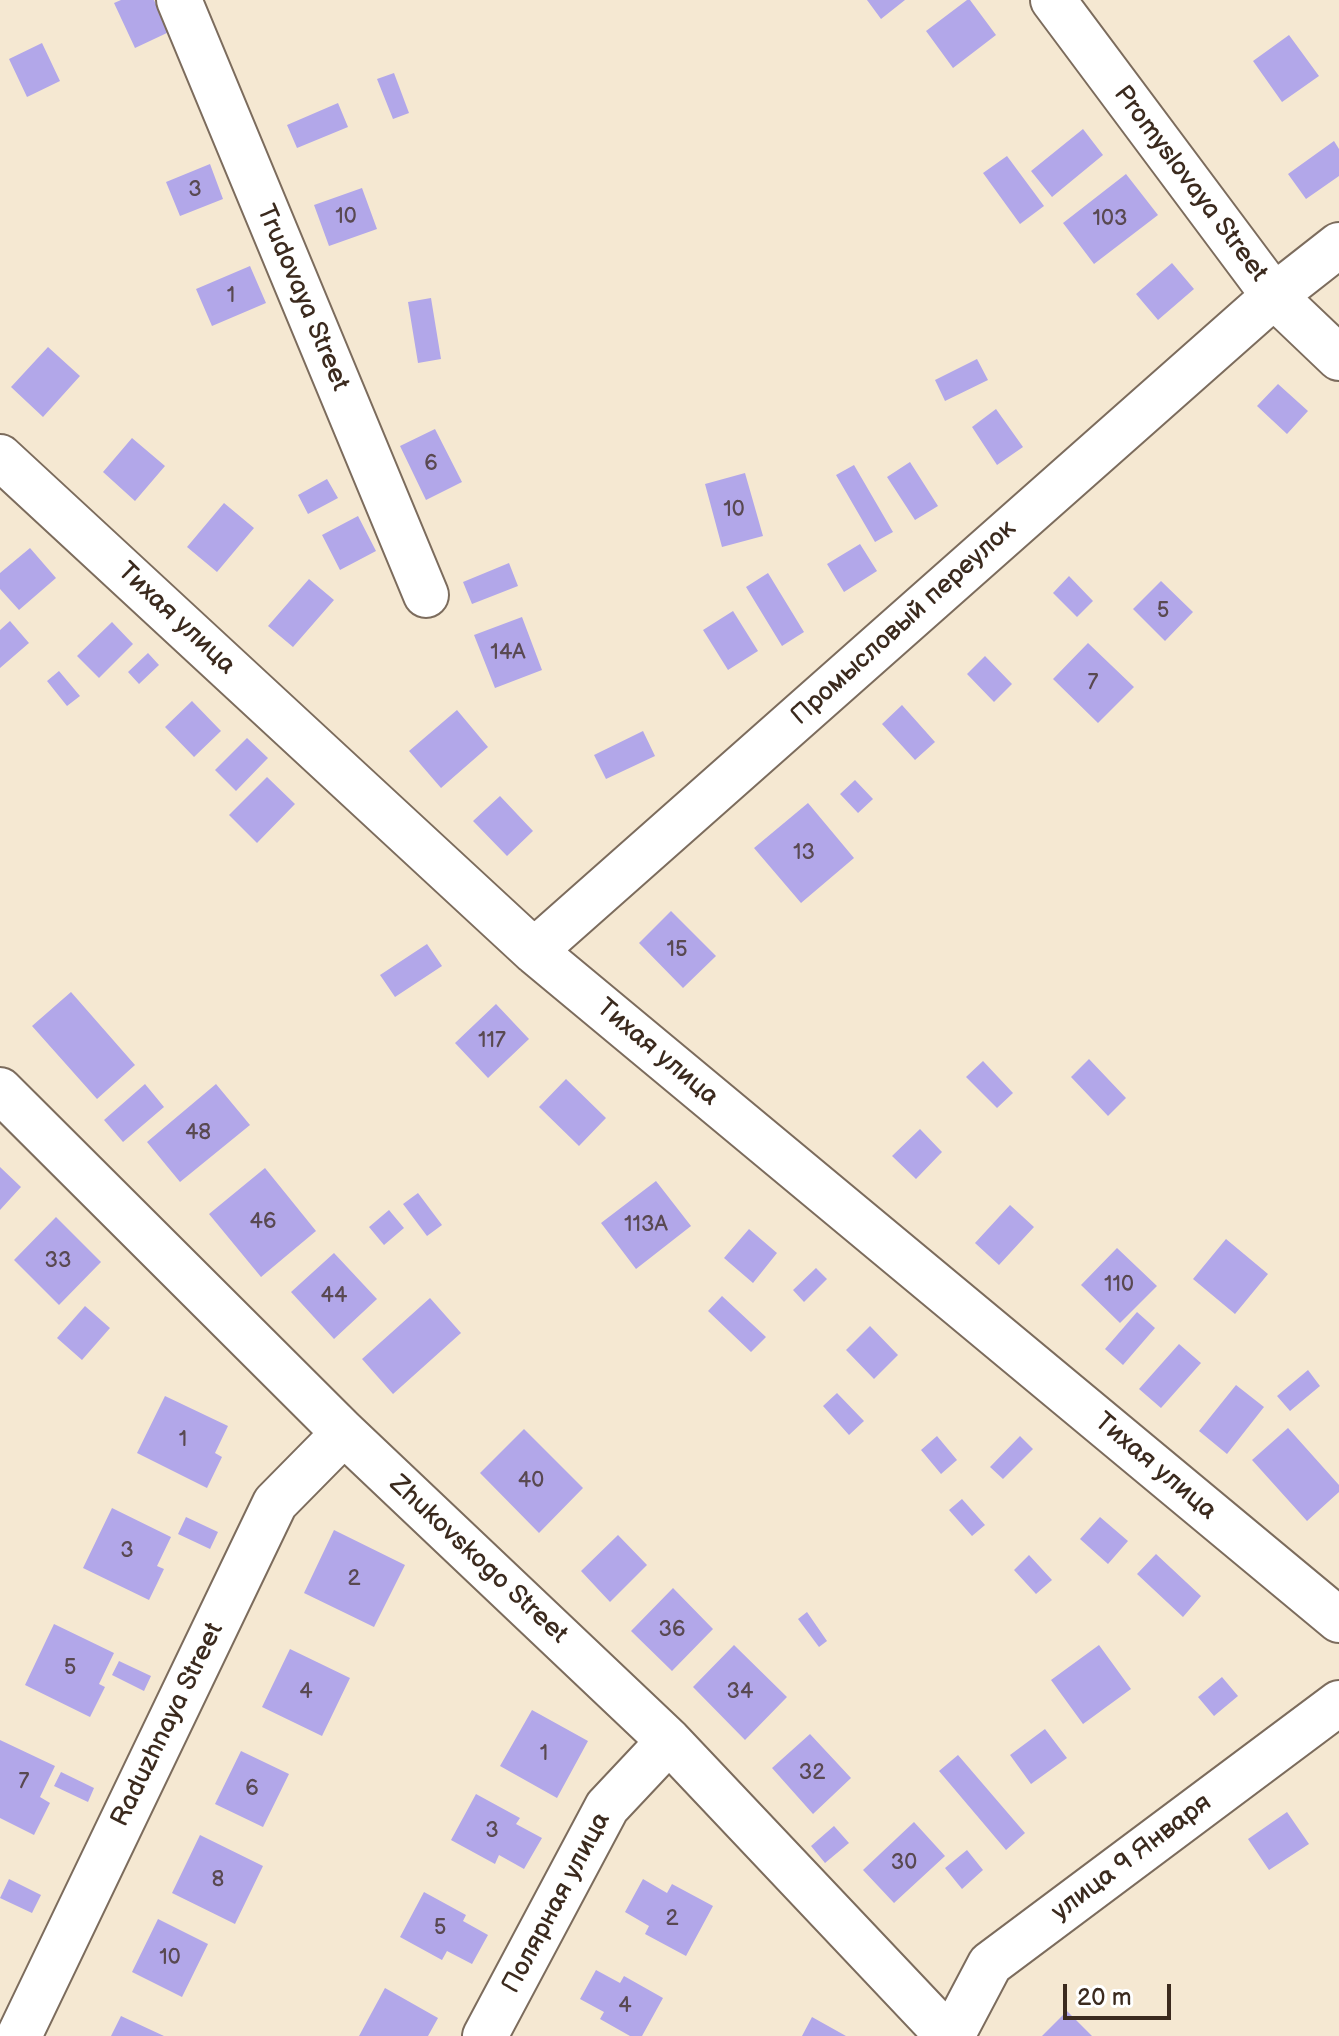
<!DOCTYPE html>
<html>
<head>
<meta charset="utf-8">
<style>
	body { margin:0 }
	#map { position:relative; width:1339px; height:2036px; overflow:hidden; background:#f5e8d2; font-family:"Balsamiq Sans",sans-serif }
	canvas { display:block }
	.scale { position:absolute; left:1063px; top:1984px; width:108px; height:36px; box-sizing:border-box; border:4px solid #3b2a1e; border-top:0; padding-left:10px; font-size:24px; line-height:28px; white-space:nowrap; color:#3b2a1e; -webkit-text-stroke:6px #fff; paint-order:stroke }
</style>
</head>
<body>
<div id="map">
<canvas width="1339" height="2036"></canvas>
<div class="scale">20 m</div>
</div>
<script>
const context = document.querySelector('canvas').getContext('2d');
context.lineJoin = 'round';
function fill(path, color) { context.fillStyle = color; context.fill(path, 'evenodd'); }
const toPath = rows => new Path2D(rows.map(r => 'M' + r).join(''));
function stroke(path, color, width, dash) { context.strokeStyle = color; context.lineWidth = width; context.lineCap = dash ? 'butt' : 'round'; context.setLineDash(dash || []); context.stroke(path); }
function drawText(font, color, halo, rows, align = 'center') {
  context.font = font + ' "Balsamiq Sans",sans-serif'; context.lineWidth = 6; context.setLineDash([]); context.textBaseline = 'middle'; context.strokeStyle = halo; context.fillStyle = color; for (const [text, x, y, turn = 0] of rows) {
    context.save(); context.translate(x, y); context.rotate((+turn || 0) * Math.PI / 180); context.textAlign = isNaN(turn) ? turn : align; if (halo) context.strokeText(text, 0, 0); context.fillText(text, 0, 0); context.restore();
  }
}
fill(toPath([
	[121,0,154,0,169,32,135,48,114,3],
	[867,0,905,0,881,19],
	[967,0,970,0,996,35,953,68,926,31],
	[1289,35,1319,76,1282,102,1253,61],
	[42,43,60,81,27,97,9,59],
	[394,73,409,113,393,119,377,79],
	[338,103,348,127,297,148,287,125],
	[1083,129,1103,155,1052,197,1031,171],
	[1334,141,1339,149,1339,176,1306,199,1288,174],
	[1007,156,1044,206,1020,224,983,173],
	[210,164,223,199,180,216,166,182],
	[1126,174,1158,215,1094,264,1063,223],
	[362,188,377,229,329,246,314,205],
	[1172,263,1194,289,1158,320,1136,294],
	[250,266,266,303,212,326,196,289],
	[431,298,441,359,418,363,408,302],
	[48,347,80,376,43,417,11,387],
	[977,359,988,380,945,401,935,380],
	[1278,384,1308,411,1287,434,1257,406],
	[996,409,1023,447,997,465,972,427],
	[435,429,462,482,426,500,400,446],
	[132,438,165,466,135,501,103,472],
	[910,462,938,506,915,520,887,477],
	[854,465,893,532,875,542,836,475],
	[745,473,763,536,722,547,705,484],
	[327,479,338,498,308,514,298,495],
	[224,503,254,528,217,572,187,547],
	[358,516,376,551,340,570,322,535],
	[860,544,877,571,844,592,827,564],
	[30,548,56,578,19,610,0,589,0,573],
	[509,563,518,586,472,604,463,582],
	[768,573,804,632,782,646,746,587],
	[1069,576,1093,601,1077,617,1053,593],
	[309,579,334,600,293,647,268,626],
	[1161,581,1193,612,1165,641,1133,609],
	[733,611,758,651,728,670,703,630],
	[522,617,542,670,495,688,474,635],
	[10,621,29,643,0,668,0,630],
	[112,622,133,644,99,678,77,656],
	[1088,643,1134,687,1098,723,1053,679],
	[148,653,159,665,139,684,128,672],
	[985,656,1012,684,994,702,967,674],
	[59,671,80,696,67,706,47,681],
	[192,701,221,731,194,757,165,727],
	[902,705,935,742,915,760,882,724],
	[457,710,488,747,441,788,409,751],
	[643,731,655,756,606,779,594,755],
	[247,738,268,758,236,791,215,770],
	[267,777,295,804,257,843,229,815],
	[855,780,873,799,858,813,840,794],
	[500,796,533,831,507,856,473,821],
	[808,803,854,858,801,903,754,848],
	[671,911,716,956,683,988,639,943],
	[427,944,442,966,395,997,380,975],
	[71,992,135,1065,97,1099,32,1026],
	[496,1004,529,1039,488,1078,455,1043],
	[1089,1059,1126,1098,1108,1116,1071,1077],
	[983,1061,1013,1093,997,1108,966,1077],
	[566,1079,606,1118,579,1146,539,1107],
	[145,1084,164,1107,123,1142,104,1120],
	[216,1084,250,1125,180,1182,147,1142],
	[920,1129,942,1152,916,1179,892,1156],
	[0,1167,21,1187,0,1210],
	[265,1168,316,1231,261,1277,209,1214],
	[656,1181,691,1226,636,1269,601,1223],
	[418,1193,442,1225,427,1236,403,1204],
	[1010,1205,1034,1227,999,1265,975,1243],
	[389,1210,404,1228,384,1245,369,1227],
	[56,1217,101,1262,59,1305,14,1260],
	[749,1229,777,1253,753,1283,724,1258],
	[1226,1239,1268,1274,1235,1314,1193,1279],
	[1117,1248,1157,1286,1120,1323,1081,1285],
	[334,1253,377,1299,334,1339,291,1292],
	[816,1268,827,1279,804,1302,793,1290],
	[722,1296,766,1337,751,1352,708,1311],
	[430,1298,461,1333,393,1394,362,1359],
	[85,1306,110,1328,82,1360,57,1338],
	[1137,1312,1155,1328,1123,1365,1105,1349],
	[870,1326,898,1355,874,1379,846,1350],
	[1179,1344,1201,1363,1161,1408,1139,1389],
	[1308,1370,1320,1386,1290,1411,1277,1396],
	[1236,1385,1264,1407,1227,1454,1199,1431],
	[837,1393,864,1421,849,1435,823,1406],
	[165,1396,228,1426,215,1453,222,1457,207,1488,137,1453],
	[1288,1428,1339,1485,1339,1492,1307,1521,1252,1460],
	[524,1429,583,1488,539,1533,480,1473],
	[937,1436,957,1460,941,1474,921,1450],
	[1020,1436,1033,1449,1003,1479,990,1467],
	[962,1499,985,1525,972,1536,949,1510],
	[112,1508,171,1537,157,1566,164,1569,149,1600,83,1568],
	[186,1517,218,1532,210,1549,178,1534],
	[1100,1517,1128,1541,1108,1564,1080,1539],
	[334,1530,405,1565,374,1627,304,1593],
	[618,1535,647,1565,610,1602,581,1571],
	[1156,1554,1201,1596,1183,1617,1137,1574],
	[1029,1555,1052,1580,1036,1594,1014,1570],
	[673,1588,713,1629,672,1671,631,1631],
	[807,1612,827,1641,819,1647,798,1619],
	[54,1624,114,1653,99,1684,105,1687,90,1717,25,1685],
	[734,1645,787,1697,745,1740,693,1687],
	[1099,1645,1131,1689,1083,1724,1051,1680],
	[290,1649,350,1678,322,1736,262,1707],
	[119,1661,151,1676,144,1691,112,1675],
	[1222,1677,1238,1696,1214,1716,1198,1697],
	[532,1710,588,1741,557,1798,500,1766],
	[1045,1729,1067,1758,1031,1784,1010,1755],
	[810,1734,851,1778,813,1814,772,1768],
	[0,1740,55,1766,40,1797,50,1803,34,1835,0,1818],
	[241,1751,289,1774,263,1827,215,1804],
	[958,1755,1025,1833,1006,1850,939,1771],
	[61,1772,94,1788,88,1802,54,1786],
	[476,1794,520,1818,516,1824,542,1838,524,1869,499,1855,495,1864,451,1840],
	[1287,1812,1309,1844,1269,1870,1248,1839],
	[914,1822,945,1856,894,1903,863,1870],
	[834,1826,849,1843,825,1863,811,1846],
	[200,1835,263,1866,235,1924,172,1893],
	[967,1850,983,1870,962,1889,945,1868],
	[9,1879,41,1895,32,1913,0,1898],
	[643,1879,667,1893,672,1884,713,1906,686,1956,645,1934,649,1926,625,1912],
	[424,1892,466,1915,463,1921,488,1935,472,1964,447,1951,442,1960,400,1937],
	[158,1919,208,1944,182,1997,132,1972],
	[596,1970,620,1983,624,1976,663,1998,642,2036,630,2036,600,2019,604,2012,580,1999],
	[385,1988,438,2018,428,2036,359,2036],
	[1067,2011,1092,2036,1042,2036],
	[121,2016,164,2036,111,2036],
	[812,2017,846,2036,802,2036]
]), '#b2a7e9');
const minor = toPath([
	[179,0,426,595],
	[1053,0,1274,296,1339,358],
	[0,457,534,951,1339,1620],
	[534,951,1274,296,1339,245],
	[0,1090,344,1433,669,1741,948,2036],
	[19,2036,275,1503,344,1433],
	[485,2036,607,1807,669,1741],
	[952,2036,990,1964,1339,1703]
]);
stroke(minor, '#7c6c5d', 48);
stroke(minor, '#fff', 44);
drawText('22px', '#594951', null, [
	["3",195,190],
	["10",346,217],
	["103",1110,219],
	["1",231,296],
	["6",431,464],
	["10",734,510],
	["5",1163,611],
	["14А",508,653],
	["7",1093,683],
	["13",804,853],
	["15",677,950],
	["117",492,1041],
	["48",198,1133],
	["46",263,1222],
	["113А",646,1225],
	["33",58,1261],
	["110",1119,1285],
	["44",334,1296],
	["1",183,1440],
	["40",531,1481],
	["3",127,1551],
	["2",354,1579],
	["36",672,1630],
	["5",70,1668],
	["4",306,1692],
	["34",740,1692],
	["1",544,1754],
	["32",812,1773],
	["7",24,1782],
	["6",252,1789],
	["3",492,1831],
	["30",904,1863],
	["8",218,1880],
	["2",672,1919],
	["5",440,1928],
	["10",170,1958],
	["4",625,2006]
]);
drawText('26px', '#3b2a1e', '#fff', [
	["Promyslovaya Street",1190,184,53],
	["Trudovaya Street",302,298,67],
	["Тихая улица",176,619,43],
	["Промысловый переулок",904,623,-42],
	["Тихая улица",657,1053,40],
	["Тихая улица",1155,1467,40],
	["Zhukovskogo Street",478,1560,43],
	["Raduzhnaya Street",168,1725,-64],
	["улица 9 Января",1132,1858,-37],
	["Полярная улица",557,1903,-62]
]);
</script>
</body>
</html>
